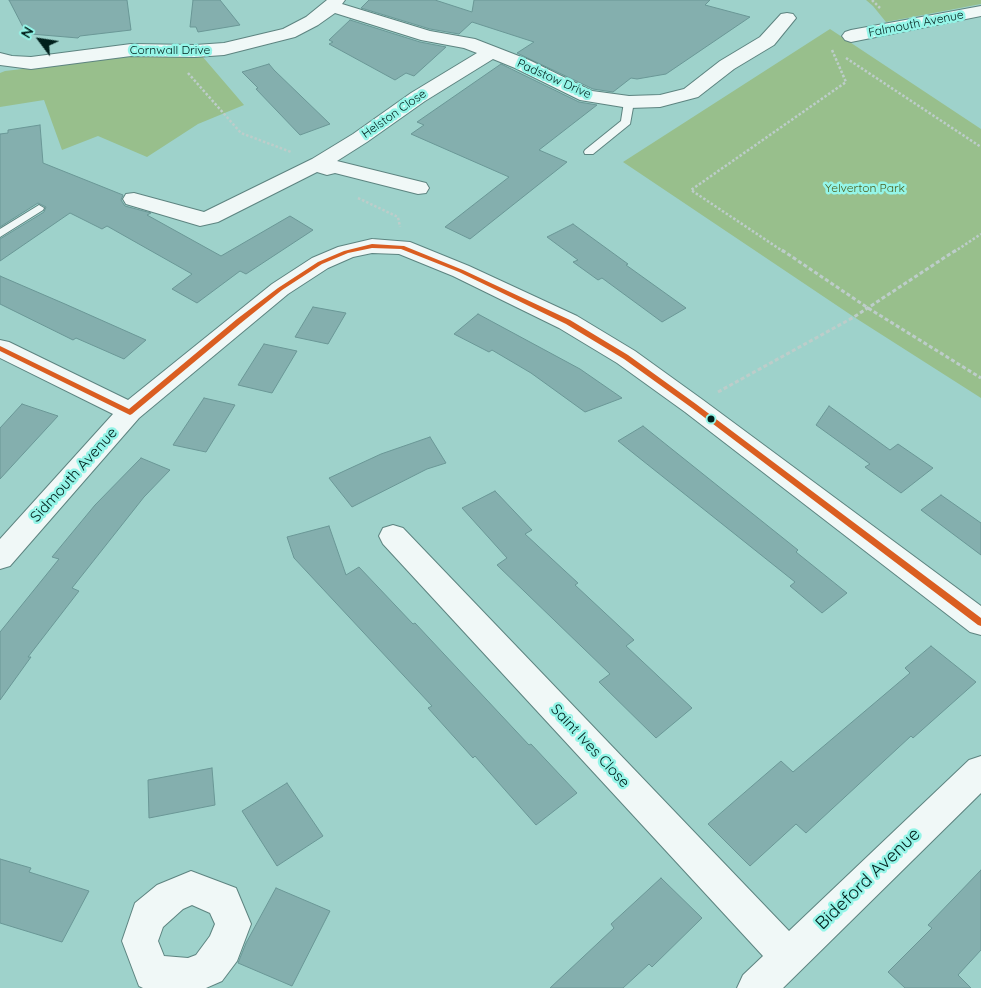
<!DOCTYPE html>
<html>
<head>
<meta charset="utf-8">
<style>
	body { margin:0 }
	#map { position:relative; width:981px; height:988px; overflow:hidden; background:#9ed2cb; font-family:Quicksand,sans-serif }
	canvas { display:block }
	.north { position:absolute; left:15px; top:15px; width:50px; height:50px; -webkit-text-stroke:4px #95f5e8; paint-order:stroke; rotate:301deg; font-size:14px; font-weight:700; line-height:20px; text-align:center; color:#01201c }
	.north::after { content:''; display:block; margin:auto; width:18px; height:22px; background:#01201c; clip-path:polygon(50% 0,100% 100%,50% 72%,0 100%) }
</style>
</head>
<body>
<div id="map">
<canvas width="981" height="988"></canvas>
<div class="north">N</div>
</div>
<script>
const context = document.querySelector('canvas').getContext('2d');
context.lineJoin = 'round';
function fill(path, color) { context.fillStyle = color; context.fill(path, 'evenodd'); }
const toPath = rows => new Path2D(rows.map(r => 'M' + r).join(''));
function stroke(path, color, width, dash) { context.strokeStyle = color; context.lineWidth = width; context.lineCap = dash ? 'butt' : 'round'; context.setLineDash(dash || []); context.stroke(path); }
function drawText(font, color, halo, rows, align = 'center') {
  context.font = font + ' Quicksand,sans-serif'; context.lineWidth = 5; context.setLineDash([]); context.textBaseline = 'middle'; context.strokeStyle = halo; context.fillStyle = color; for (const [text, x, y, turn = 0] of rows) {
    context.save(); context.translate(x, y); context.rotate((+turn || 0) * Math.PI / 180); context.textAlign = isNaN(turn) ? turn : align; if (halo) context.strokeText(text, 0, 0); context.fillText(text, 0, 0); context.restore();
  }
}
fill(toPath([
	[866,0,981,0,981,4,886,22,873,6],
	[830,29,981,129,981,398,854,317,623,162],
	[202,56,244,105,198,124,147,157,98,136,62,150,44,100,0,107,0,73,5,71,125,57]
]), '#98bf8c');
const building = toPath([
	[9,0,127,0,131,30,80,36,78,38,31,34,24,29,9,0],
	[193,0,220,0,240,25,198,32,196,27,190,27,193,0],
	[369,0,435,0,472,12,474,0,710,0,705,5,750,17,666,74,637,79,631,78,613,92,593,89,517,53,534,42,472,22,459,34,430,29,361,8,369,0],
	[350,20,420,42,446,47,414,76,406,73,395,80,329,44,333,42,329,40,350,20],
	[269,64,274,70,330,124,300,135,256,89,258,88,242,72,269,64],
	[501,64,579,102,597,105,539,150,567,162,470,239,445,227,509,177,411,134,424,125,417,122,501,64],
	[40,125,43,163,123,195,121,200,125,206,151,213,147,215,221,256,290,216,313,230,246,274,240,271,197,303,172,289,192,274,107,226,102,229,70,213,0,261,0,239,44,212,46,207,38,203,0,227,0,134,8,133,8,130,40,125],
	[573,224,628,264,626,265,686,308,662,322,602,278,598,280,573,262,578,260,547,237,573,224],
	[0,276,65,304,146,340,124,359,76,338,73,340,0,304,0,276],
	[313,307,346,313,328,344,295,337,313,307],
	[478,314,580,369,622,398,585,412,531,373,492,350,489,352,454,334,478,314],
	[264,344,297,351,272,393,238,385,264,344],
	[204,398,235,405,206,452,173,445,204,398],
	[22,404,58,416,0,479,0,428,22,404],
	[829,406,890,450,898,444,933,468,901,493,865,467,870,464,816,425,829,406],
	[643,426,798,550,796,552,847,593,822,613,790,586,795,582,618,441,643,426],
	[430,437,446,463,427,469,352,507,329,478,381,454,430,437],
	[141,458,170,470,144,497,72,588,79,591,28,657,31,657,0,700,0,632,59,559,52,557,95,505,141,458],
	[495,491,532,530,525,534,578,583,575,585,634,640,626,646,692,708,656,738,599,682,610,674,497,565,507,558,462,508,495,491],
	[941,495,981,523,981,555,921,510,941,495],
	[329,526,346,575,359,567,413,624,415,623,529,745,531,744,577,793,536,825,475,756,473,758,428,708,432,706,294,558,287,537,329,526],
	[931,646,976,682,913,738,911,736,806,833,796,824,750,866,708,824,781,761,793,772,910,673,905,668,931,646],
	[212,768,215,805,149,818,148,780,212,768],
	[287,783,323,836,277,866,242,811,287,783],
	[0,859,31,868,29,872,89,891,62,942,0,923,0,859],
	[981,870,981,950,958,975,971,988,905,988,888,972,932,928,928,925,981,870],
	[661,878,702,918,652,967,649,964,623,988,550,988,614,928,611,924,661,878],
	[276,888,330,911,292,986,238,963,246,943,276,888]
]);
fill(building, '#84afae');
stroke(building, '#6a9796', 1);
const lane = toPath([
	[629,99,634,102,630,124,593,154,585,154,584,152,585,150,621,121,624,102,629,99],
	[39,205,44,208,43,210,0,237,0,229,39,205]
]);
const street = toPath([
	[327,0,345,0,342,4,430,31,475,39,529,60,592,91,629,96,660,95,684,89,720,61,760,37,781,14,787,13,793,14,796,18,774,45,734,69,698,97,660,107,629,108,580,100,515,68,493,59,425,101,367,142,337,161,426,183,429,188,426,193,418,194,335,173,327,175,317,172,218,222,200,226,126,204,123,199,126,194,134,193,204,212,312,159,353,134,411,93,477,53,464,48,421,40,335,13,318,25,295,37,224,55,195,57,131,56,31,69,0,65,0,53,12,56,31,57,131,44,195,45,224,43,283,29,306,17,327,0],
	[981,6,981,16,851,42,845,40,842,36,845,32,851,30,981,6],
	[372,239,410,242,469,266,577,316,635,351,703,400,981,606,981,635,970,632,685,412,617,363,559,328,453,276,399,254,372,253,353,257,328,268,288,294,139,418,10,566,0,569,0,539,113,414,0,358,0,340,9,342,128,400,272,284,312,258,338,247,372,239],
	[393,525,403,528,789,931,969,760,981,756,981,793,783,988,737,988,743,975,763,956,383,544,379,536,383,528,393,525],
	[191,871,236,888,251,924,237,961,222,981,206,988,143,988,139,986,122,941,135,903,157,885,191,871],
	[192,905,210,913,215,924,210,936,196,955,188,958,164,956,158,941,163,927,183,909,192,905]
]);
stroke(lane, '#5d8480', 2);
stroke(street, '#5d8480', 2);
stroke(toPath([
	[872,0,880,8],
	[846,58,981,147],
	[188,73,241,133,291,152],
	[358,198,398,217,400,227],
	[784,252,691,190,846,82,832,50],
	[954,252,981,234]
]), '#bdcdca', 2.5, [2.5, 2]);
stroke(toPath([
	[782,250,868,308,981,378],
	[718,392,854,317,956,250]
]), '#bdcdca', 3, [4, 2.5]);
fill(lane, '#f0f8f7');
fill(street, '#f0f8f7');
fill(toPath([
	[372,244,404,246,463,270,570,320,628,355,696,404,981,618,981,626,978,625,692,408,624,359,566,324,459,272,401,249,372,248,348,253,322,264,282,290,241,323,132,414,130,415,0,351,0,346,129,409,237,319,278,288,318,262,344,251,372,244]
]), '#da5e21');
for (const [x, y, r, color] of [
	[711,419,4.5,"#01201c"]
]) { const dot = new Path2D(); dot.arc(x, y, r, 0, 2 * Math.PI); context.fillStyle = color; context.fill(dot); stroke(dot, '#95f5e8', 2); }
drawText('12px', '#01201c', '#95f5e8', [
	["Falmouth Avenue",916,24,-11],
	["Cornwall Drive",170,50],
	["Padstow Drive",554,79,24],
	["Helston Close",394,114,-35]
]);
drawText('12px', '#4c601f', '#95f5e8', [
	["Yelverton Park",865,188]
]);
drawText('15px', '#01201c', '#95f5e8', [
	["Sidmouth Avenue",74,475,-48],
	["Saint Ives Close",590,746,47]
]);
drawText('18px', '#01201c', '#95f5e8', [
	["Bideford Avenue",868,879,-44]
]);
</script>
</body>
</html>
